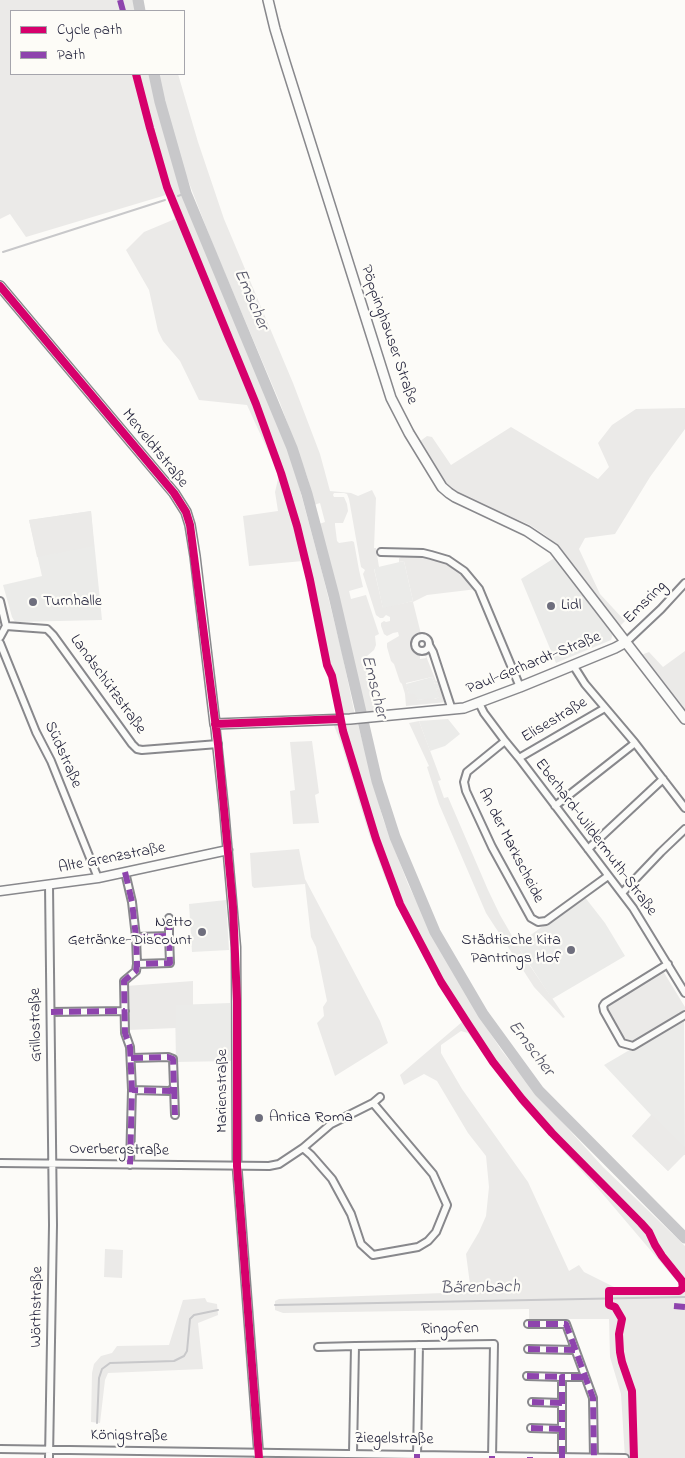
<!DOCTYPE html>
<html>
<head>
<meta charset="utf-8">
<style>
	body { margin:0 }
	#map { position:relative; width:685px; height:1458px; overflow:hidden; background:#fcfbf8; font-family:"Indie Flower",sans-serif }
	canvas { display:block }
	.legend { position:absolute; left:10px; top:10px; width:175px; height:65px; box-sizing:border-box; background:#fdfcf7; border:1px solid #a5a5ac; margin:0; padding:6px 9px; list-style:none; font-size:15px; color:#22223b }
	.legend li { display:flex; align-items:center; gap:10px; height:25px }
	.legend b { width:25px; border:1px solid #a5a5ac }
</style>
</head>
<body>
<div id="map">
<canvas width="685" height="1458"></canvas>
<ul class="legend">
<li><b style="height:6px;background:#d6006c"></b>Cycle path</li>
<li><b style="height:6px;background:#8e44ad"></b>Path</li>
</ul>
</div>
<script>
const context = document.querySelector('canvas').getContext('2d');
context.lineJoin = 'round';
function fill(path, color) { context.fillStyle = color; context.fill(path, 'evenodd'); }
const toPath = rows => new Path2D(rows.map(r => 'M' + r).join(''));
function stroke(path, color, width, dash) { context.strokeStyle = color; context.lineWidth = width; context.lineCap = dash ? 'butt' : 'round'; context.setLineDash(dash || []); context.stroke(path); }
function drawText(font, color, halo, rows, align = 'center') {
  context.font = font + ' "Indie Flower",sans-serif'; context.lineWidth = 4.5; context.setLineDash([]); context.textBaseline = 'middle'; context.strokeStyle = halo; context.fillStyle = color; for (const [text, x, y, turn = 0] of rows) {
    context.save(); context.translate(x, y); context.rotate((+turn || 0) * Math.PI / 180); context.textAlign = isNaN(turn) ? turn : align; if (halo) context.strokeText(text, 0, 0); context.fillText(text, 0, 0); context.restore();
  }
}
fill(toPath([
	[91,511,102,620,15,622,12,617,3,585,42,576,29,520],
	[556,557,614,633,613,633,611,640,556,663,521,579],
	[404,561,413,601,383,609,374,568],
	[432,677,435,684,441,682,442,687,436,689,440,697,434,699,418,700,409,695,406,684],
	[448,719,460,734,445,746,430,751,419,721],
	[584,896,605,923,625,956,552,999,517,945],
	[226,900,229,950,192,952,189,904],
	[230,1003,232,1061,176,1062,175,1005],
	[684,1018,685,1153,668,1171,632,1136,651,1115,604,1065]
]), '#ebebe9');
fill(toPath([
	[0,0,133,0,136,11,11,11,11,74,150,74,169,151,185,197,250,355,292,460,322,572,342,653,355,715,342,715,343,713,327,669,303,561,249,566,243,516,278,511,275,492,279,475,247,405,199,400,180,361,163,341,158,331,149,290,126,250,144,232,175,219,166,195,26,237,10,214,0,219],
	[158,74,178,74,198,142,224,219,293,383,320,454,330,491,351,493,358,496,372,490,376,498,374,548,376,548,379,567,374,569,383,608,413,601,404,561,399,562,399,558,403,556,427,557,447,563,463,573,477,589,427,595,413,602,421,634,413,640,413,648,416,652,420,654,420,659,426,658,425,654,430,654,426,656,436,681,440,680,441,682,435,684,432,677,406,683,409,694,413,693,418,700,431,698,435,699,439,697,436,689,443,687,447,702,406,706,405,694,402,684,400,682,394,664,391,661,387,647,387,643,399,636,398,632,393,633,387,636,384,634,381,626,381,623,384,621,386,622,390,621,390,617,386,615,383,618,380,618,376,615,363,574,365,570,361,567,349,499,347,494,344,493,334,493,333,495,334,497,344,497,347,504,348,511,343,523,335,523,335,525,337,541,339,543,352,541,354,542,359,570,363,587,349,591,351,599,366,595,379,634,375,636,376,645,374,650,367,656,373,688,370,690,376,704,381,707,381,709,380,713,365,714,319,524,325,522,320,503,314,505,308,479,280,403,215,250,184,170,164,100],
	[685,408,685,429,650,477,615,534,585,538,579,549,600,594,625,621,620,626,557,548,558,546,545,535,530,525,451,491,445,486,419,442,427,436,432,437,451,465,511,427,598,479,609,467,598,443,612,425,636,409],
	[91,511,94,546,37,557,29,520],
	[685,651,685,712,641,655,649,652,663,667],
	[357,721,383,819,408,884,437,944,475,1010,502,1051,533,1090,603,1167,685,1246,685,1458,625,1458,621,1394,610,1357,609,1319,529,1319,529,1309,283,1313,275,1310,275,1301,279,1299,471,1292,466,1254,479,1232,486,1216,489,1187,486,1156,468,1133,437,1081,424,1074,404,1085,400,1075,462,1022,425,960,385,878,369,834,341,743,333,723],
	[461,1031,468,1033,522,1106,601,1192,680,1285,680,1287,614,1287,584,1272,579,1265,569,1271,528,1182,462,1089,441,1053,441,1045],
	[419,721,441,780,438,781,444,798,448,797,488,890,500,915,526,960,565,1017,563,1018,534,987,486,913,439,804,427,767,429,766,409,723],
	[312,741,319,793,315,795,319,823,293,824,290,791,295,790,290,742],
	[299,849,305,879,380,1021,388,1043,335,1076,317,1023,324,1016,323,1007,327,1001,316,947,311,937,305,884,254,888,252,886,250,853],
	[663,971,685,1007,685,1012,636,1041,632,1042,627,1041,619,1030,608,1012,608,1006,610,1004,630,991],
	[193,981,193,1005,176,1005,176,1028,128,1030,126,986],
	[652,1115,685,1148,685,1155,684,1155,668,1171,632,1136],
	[105,1249,123,1250,122,1278,104,1277],
	[205,1298,207,1302,217,1304,218,1315,198,1323,203,1369,108,1373,105,1380,100,1423,91,1422,92,1373,94,1364,101,1356,112,1353,117,1346,169,1345,183,1300]
]), '#ebeae8');
stroke(toPath([
	[178,196,186,193],
	[3,252,165,200],
	[275,1305,685,1297],
	[97,1423,99,1378,102,1369,110,1363,174,1361,184,1356,187,1351,190,1319,194,1315,218,1310]
]), '#c8c8ca', 2);
stroke(toPath([
	[138,0,140,11],
	[154,74,160,102,186,193,292,448,307,494,334,596,377,781,395,837,435,932,483,1014,539,1091,685,1238]
]), '#c8c8ca', 11);
const minor = toPath([
	[381,552,423,553,431,555,448,560,464,571,479,589,520,687],
	[0,601,6,626,0,637],
	[6,626,47,629,53,635,132,744,137,749,142,750,218,744],
	'415 644a7 7 0 1 1 14 0a7 7 0 1 1-14 0Z',
	[626,642,661,609,685,583],
	[0,643,36,732,51,761,98,878],
	[429,645,433,652,452,710],
	[573,665,585,684,635,743,685,808],
	[479,703,484,713,505,741,519,758,633,908,685,993],
	[505,741,467,772,464,782,466,791,492,847,531,918,538,922,546,921,608,876],
	[519,758,605,708],
	[555,806,635,743],
	[588,849,663,779],
	[125,872,132,902,136,937,137,964,136,971,124,981,125,1033,130,1047,132,1090,130,1165],
	[49,885,53,1225,49,1458],
	[622,893,661,852,685,829],
	[169,918,169,936],
	[136,937,169,936,170,963,137,964],
	[668,964,605,1003,603,1006,604,1011,622,1043,633,1046,685,1015],
	[51,1012,125,1011],
	[131,1058,168,1057,173,1059,174,1087,170,1091,132,1090],
	[174,1087,175,1115],
	[303,1148,311,1155,332,1179,351,1214,361,1244,373,1255,418,1247,428,1241,436,1232,447,1205,433,1174,373,1103],
	[0,1163,269,1166,279,1164,303,1148,331,1124,373,1103,380,1097],
	[528,1324,566,1324,593,1398,594,1458],
	[318,1347,355,1346],
	[528,1349,575,1350],
	[527,1376,562,1377],
	[532,1402,562,1403],
	[531,1428,562,1429],
	[0,1449,625,1458],
	[353,1453,355,1346,494,1344,492,1458],
	[417,1456,419,1345],
	[562,1458,562,1377,585,1377]
]);
const tertiary = toPath([
	[215,724,224,809,236,947,237,1166,259,1458],
	[0,891,98,878,228,850]
]);
const secondary = toPath([
	[268,0,275,29,285,62,391,398,409,433,442,487,449,493,455,497,527,531,554,549,685,719],
	[0,286,174,493,186,512,190,525,195,556,215,724,350,719,464,708,520,687,615,648,626,642]
]);
stroke(minor, '#88888c', 10);
stroke(tertiary, '#88888c', 11);
stroke(secondary, '#88888c', 12);
stroke(minor, '#fbfbf9', 6);
stroke(tertiary, '#fbfbf9', 8);
stroke(secondary, '#fbfbf9', 9);
stroke(toPath([
	[120,0,123,11],
	[125,872,132,902,136,937,137,964,136,971,124,981,125,1033,130,1047,132,1090,130,1165],
	[169,918,169,936],
	[136,937,169,936,170,963,137,964],
	[51,1012,125,1011],
	[131,1058,168,1057,173,1059,174,1087,170,1091,132,1090],
	[174,1087,175,1115],
	[674,1306,685,1307],
	[528,1324,566,1324,593,1398,594,1458],
	[528,1349,575,1350],
	[527,1376,562,1377],
	[532,1402,562,1403],
	[531,1428,562,1429],
	[417,1458,417,1454],
	[492,1458,492,1456],
	[530,1458,530,1457],
	[562,1458,562,1377,585,1377]
]), '#8e44ad', 6, [12, 6]);
stroke(toPath([
	[136,74,150,128,167,187,256,404,281,473,297,526,310,580,327,665,332,676,339,710,343,731,376,839,400,904,441,982,468,1024,493,1062,522,1099,552,1133,641,1223,649,1232,655,1245,662,1256,682,1281,683,1288,679,1291,609,1291,609,1305,615,1307,622,1319,619,1334,620,1352,622,1362,632,1391,634,1458],
	[0,286,174,493,186,512,190,525,218,744,233,907,237,1001,237,1166,259,1458],
	[215,724,340,719]
]), '#d6006c', 8);
for (const [x, y, r, color] of [
	[33,602,5,"#6e6e7d"],
	[551,606,5,"#6e6e7d"],
	[202,932,5,"#6e6e7d"],
	[571,950,5,"#6e6e7d"],
	[259,1118,5,"#6e6e7d"]
]) { const dot = new Path2D(); dot.arc(x, y, r, 0, 2 * Math.PI); context.fillStyle = color; context.fill(dot); stroke(dot, '#fdfcf7', 2); }
drawText('16px', '#22223b', '#fdfcf7', [
	["Pöppinghauser Straße",388,335,71],
	["Merveldtstraße",154,449,51],
	["Emsring",646,603,-45],
	["Paul-Gerhardt-Straße",534,664,-22],
	["Landschützstraße",107,685,54],
	["Elisestraße",555,721,-31],
	["Südstraße",62,755,66],
	["Eberhard-Wildermuth-Straße",595,838,53],
	["An der Markscheide",510,846,63],
	["Alte Grenzstraße",112,859,-11],
	["Grillostraße",37,1025,-91],
	["Marienstraße",223,1091,-90],
	["Overbergstraße",119,1151,1],
	["Wörthstraße",38,1307,-89],
	["Ringofen",450,1330,-1],
	["Königstraße",129,1437,1],
	["Ziegelstraße",394,1440,1]
]);
drawText('16px', '#22223b', '#fdfcf7', [
	["Turnhalle",43,602],
	["Lidl",561,606],
	["Netto",192,923,"right"],
	["Getränke-Discount",192,941,"right"],
	["Städtische Kita",561,941,"right"],
	["Pantrings Hof",561,959,"right"],
	["Antica Roma",269,1118]
], 'left');
drawText('italic 18px', '#545466', '#fdfcf7', [
	["Emscher",250,300,67],
	["Emscher",373,687,76],
	["Emscher",530,1049,53],
	["Bärenbach",480,1289,-1]
]);
</script>
</body>
</html>
